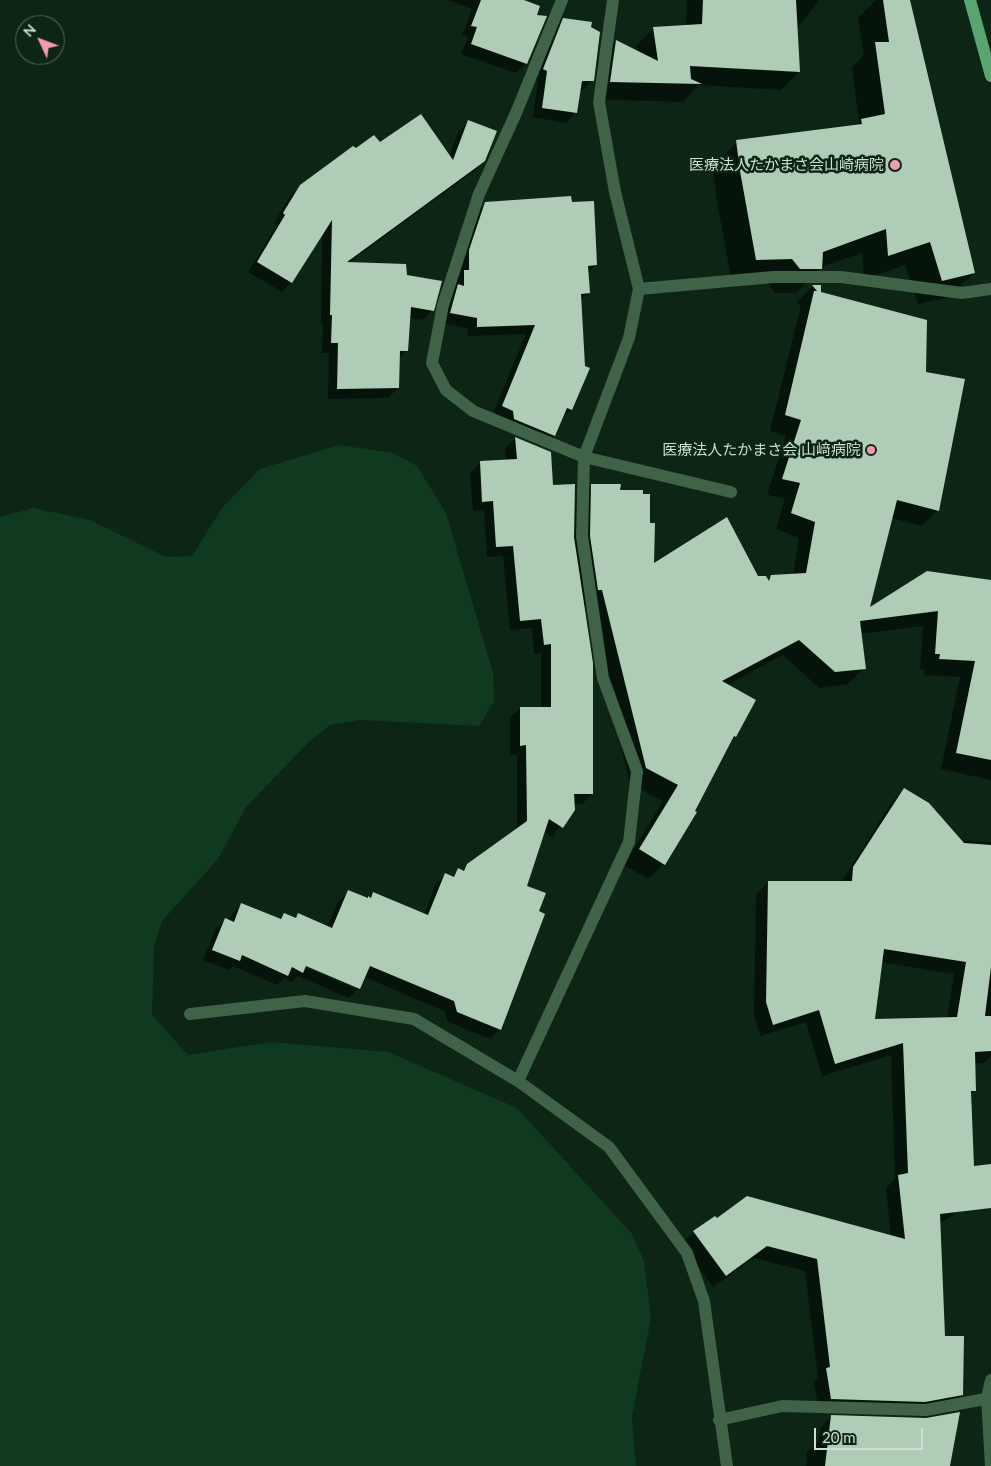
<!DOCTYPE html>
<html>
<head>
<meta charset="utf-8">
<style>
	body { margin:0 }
	#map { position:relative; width:991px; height:1466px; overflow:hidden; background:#0c2515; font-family:Lato,sans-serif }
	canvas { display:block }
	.north { position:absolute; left:15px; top:15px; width:50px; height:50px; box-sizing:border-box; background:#0c2515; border:1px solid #5a6f61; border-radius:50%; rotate:313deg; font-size:14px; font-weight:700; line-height:20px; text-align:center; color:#d0dfd3 }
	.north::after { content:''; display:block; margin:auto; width:18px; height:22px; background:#f19ab1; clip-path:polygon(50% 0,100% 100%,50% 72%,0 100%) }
	.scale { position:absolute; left:814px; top:1428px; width:109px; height:22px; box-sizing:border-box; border:2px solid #d0dfd3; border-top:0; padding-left:6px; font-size:15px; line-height:18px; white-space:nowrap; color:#d0dfd3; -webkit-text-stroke:4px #0c2515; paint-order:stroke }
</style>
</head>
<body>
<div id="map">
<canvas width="991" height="1466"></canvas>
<div class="north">N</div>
<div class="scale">20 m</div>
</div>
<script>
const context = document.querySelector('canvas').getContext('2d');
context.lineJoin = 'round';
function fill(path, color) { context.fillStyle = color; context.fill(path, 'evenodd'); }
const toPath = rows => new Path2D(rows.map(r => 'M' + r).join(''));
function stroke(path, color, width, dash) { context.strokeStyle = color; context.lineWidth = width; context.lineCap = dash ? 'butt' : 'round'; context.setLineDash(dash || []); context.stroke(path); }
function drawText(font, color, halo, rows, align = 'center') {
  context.font = font + ' Lato,"Noto Sans JP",sans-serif'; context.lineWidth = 5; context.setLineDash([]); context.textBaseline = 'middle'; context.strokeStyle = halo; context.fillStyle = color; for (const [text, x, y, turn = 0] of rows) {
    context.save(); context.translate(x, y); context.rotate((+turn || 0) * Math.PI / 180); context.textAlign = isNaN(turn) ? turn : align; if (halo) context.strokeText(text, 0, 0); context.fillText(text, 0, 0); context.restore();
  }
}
fill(toPath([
	[339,445,393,453,417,466,446,513,493,673,494,701,479,726,359,720,330,725,308,743,246,807,218,859,162,921,154,946,152,1015,188,1055,271,1042,388,1052,517,1108,632,1234,644,1261,651,1318,632,1416,636,1466,0,1466,0,517,33,508,90,520,166,557,192,556,222,508,260,469]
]), '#103a20');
fill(toPath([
	[447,0,520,0,526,63,516,73,461,54,468,37,462,36,472,9],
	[687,0,819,0,796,30,799,72,781,90,699,85,683,102,593,99,598,59,616,41,637,52,636,46,654,28,686,26],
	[876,0,909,0,974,273,949,297,918,304,905,265,864,279,862,253,821,267,796,293,775,293,768,283,732,284,716,195,713,166,737,142,855,127,859,122,852,67,864,55,858,18],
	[564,19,592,80,582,91,579,91,576,112,566,123,533,117,538,81,533,80,554,30],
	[468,122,484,161,474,171,347,264,405,276,432,310,423,320,409,318,406,351,399,358,398,388,388,398,328,399,329,353,322,353,323,324,321,324,322,232,291,282,282,292,248,272,277,225,274,223,290,196,301,186,355,150,379,144,449,157,458,132],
	[486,203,571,204,596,265,587,273,588,293,580,301,571,410,561,420,554,436,544,446,492,416,526,334,468,336,467,328,440,323,454,282,460,276,460,261,475,213],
	[813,286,820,286,819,293,925,373,938,510,922,526,891,518,868,609,991,581,991,780,941,769,960,677,924,675,925,669,920,669,923,626,860,634,864,668,848,684,819,688,783,655,727,685,735,736,729,743,664,864,648,879,624,865,663,801,630,784,587,605,583,605,592,794,582,804,573,804,573,810,552,837,544,832,525,886,538,912,500,1029,490,1039,448,1022,444,1011,364,977,359,988,349,998,298,976,292,982,284,978,277,985,233,966,229,970,203,960,215,930,225,920,229,921,232,914,242,904,279,919,284,914,294,919,298,915,327,927,338,902,348,892,367,899,373,893,424,915,435,885,445,875,451,877,458,870,462,871,517,829,517,755,510,755,510,718,520,708,541,708,541,653,534,654,532,628,510,630,503,556,487,557,484,510,473,511,470,473,480,463,506,461,505,448,515,439,552,486,574,544,576,501,592,485,619,492,649,524,653,566,768,581,772,577,793,575,799,538,776,529,785,498,767,495,786,436,770,431,801,306,797,302],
	[301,963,356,986,356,989,300,965],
	[904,789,960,840,991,842,991,1056,984,1063,974,1063,975,1090,970,1095,965,1203,952,1216,937,1225,944,1337,962,1394,949,1407,819,1411,814,1382,818,1378,805,1271,754,1258,713,1287,681,1244,694,1232,715,1217,717,1220,891,1236,886,1188,895,1179,891,1055,822,1076,806,1022,760,1036,754,1016,756,895,768,882,841,882,892,802],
	[881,962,954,974,947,1018,874,1020],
	[831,1417,949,1466,806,1466,807,1452,819,1442,821,1427]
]), '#0007');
fill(toPath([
	[481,0,524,0,540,6,537,15,547,16,527,64,471,44,477,27,471,26],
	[703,0,796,0,800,72,690,66,691,79,702,84,610,82,616,40,658,61,653,27,702,24],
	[883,0,910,0,975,273,942,281,930,242,888,256,886,229,823,252,822,269,800,269,792,259,756,260,740,171,736,140,862,124,861,119,885,114,875,42,889,42],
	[563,18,592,22,591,27,600,32,594,81,582,81,577,113,542,108,547,71,543,69],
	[421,114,453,160,468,120,497,131,485,161,347,262,406,264,407,275,442,281,434,311,411,307,408,351,400,351,399,388,337,389,338,343,331,343,332,315,330,315,332,220,292,283,257,262,285,215,283,213,300,185,353,146,356,148,374,135,380,142],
	[571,196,572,202,594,201,597,265,588,266,590,293,581,294,585,366,590,368,572,410,567,408,555,436,514,419,513,411,502,406,535,325,477,327,477,318,450,313,458,284,464,286,464,270,469,270,469,250,485,202],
	[812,285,821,285,821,292,927,320,926,372,965,379,939,511,897,500,870,607,927,571,991,580,991,760,956,753,975,661,939,659,940,654,935,654,938,611,860,621,866,669,835,672,799,640,722,681,756,700,736,737,734,736,695,811,697,812,665,865,639,849,678,785,646,768,602,590,598,590,590,536,591,484,621,484,620,490,643,490,643,494,650,494,650,523,655,523,654,563,727,517,758,576,766,576,769,581,771,575,806,573,815,522,791,513,800,483,782,479,801,420,785,415,814,291,817,291],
	[515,437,551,452,553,485,575,484,574,537,593,663,593,794,574,794,575,810,563,828,549,819,527,886,546,893,539,911,545,914,501,1030,457,1012,454,1001,370,966,360,989,306,966,303,973,292,967,288,976,242,955,240,961,212,950,225,918,234,922,241,903,281,919,284,913,296,918,298,913,332,928,348,890,368,898,368,896,371,898,373,892,428,915,445,873,454,877,458,868,464,871,467,864,527,821,526,745,520,746,520,707,551,707,551,644,544,645,541,619,520,621,513,546,496,547,493,501,482,502,480,461,517,459],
	[904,788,929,803,964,843,991,845,991,967,985,1016,991,1016,991,1051,975,1052,976,1091,971,1091,974,1166,991,1164,991,1208,940,1214,945,1336,964,1336,963,1395,925,1402,831,1399,826,1368,830,1367,817,1259,767,1246,726,1276,693,1231,715,1216,717,1218,747,1196,905,1239,898,1175,908,1173,903,1043,835,1064,819,1010,773,1025,766,1002,768,881,852,881,853,867],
	[884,949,966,962,957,1017,875,1019],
	[960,1412,950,1466,825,1466,831,1415,926,1418]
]), '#aeccb6');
stroke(toPath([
	[562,0,516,113,479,194,443,305,432,363,446,390,473,411,584,457,731,492],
	[639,289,773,277,841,277,962,293,991,289],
	[190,1014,305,1001,414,1019,518,1081,609,1147,687,1253,704,1301,727,1466],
	[518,1081,629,842,637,771,603,678,582,536,584,457,629,338,639,289,615,192,599,102,613,0],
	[719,1420,782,1406,926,1410,991,1398],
	[991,1466,987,1398,991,1380]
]), '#3f6249', 12);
stroke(toPath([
	[970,0,991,76]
]), '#59a571', 12);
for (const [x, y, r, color] of [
	[895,165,6,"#f19ab1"],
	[871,450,5,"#f19ab1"]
]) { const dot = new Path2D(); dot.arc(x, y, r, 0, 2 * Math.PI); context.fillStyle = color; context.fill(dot); stroke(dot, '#0c2515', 2); }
drawText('15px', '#d0dfd3', '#0c2515', [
	["医療法人たかまさ会山崎病院",884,165],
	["医療法人たかまさ会 山﨑病院",861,450]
], 'right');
</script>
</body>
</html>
